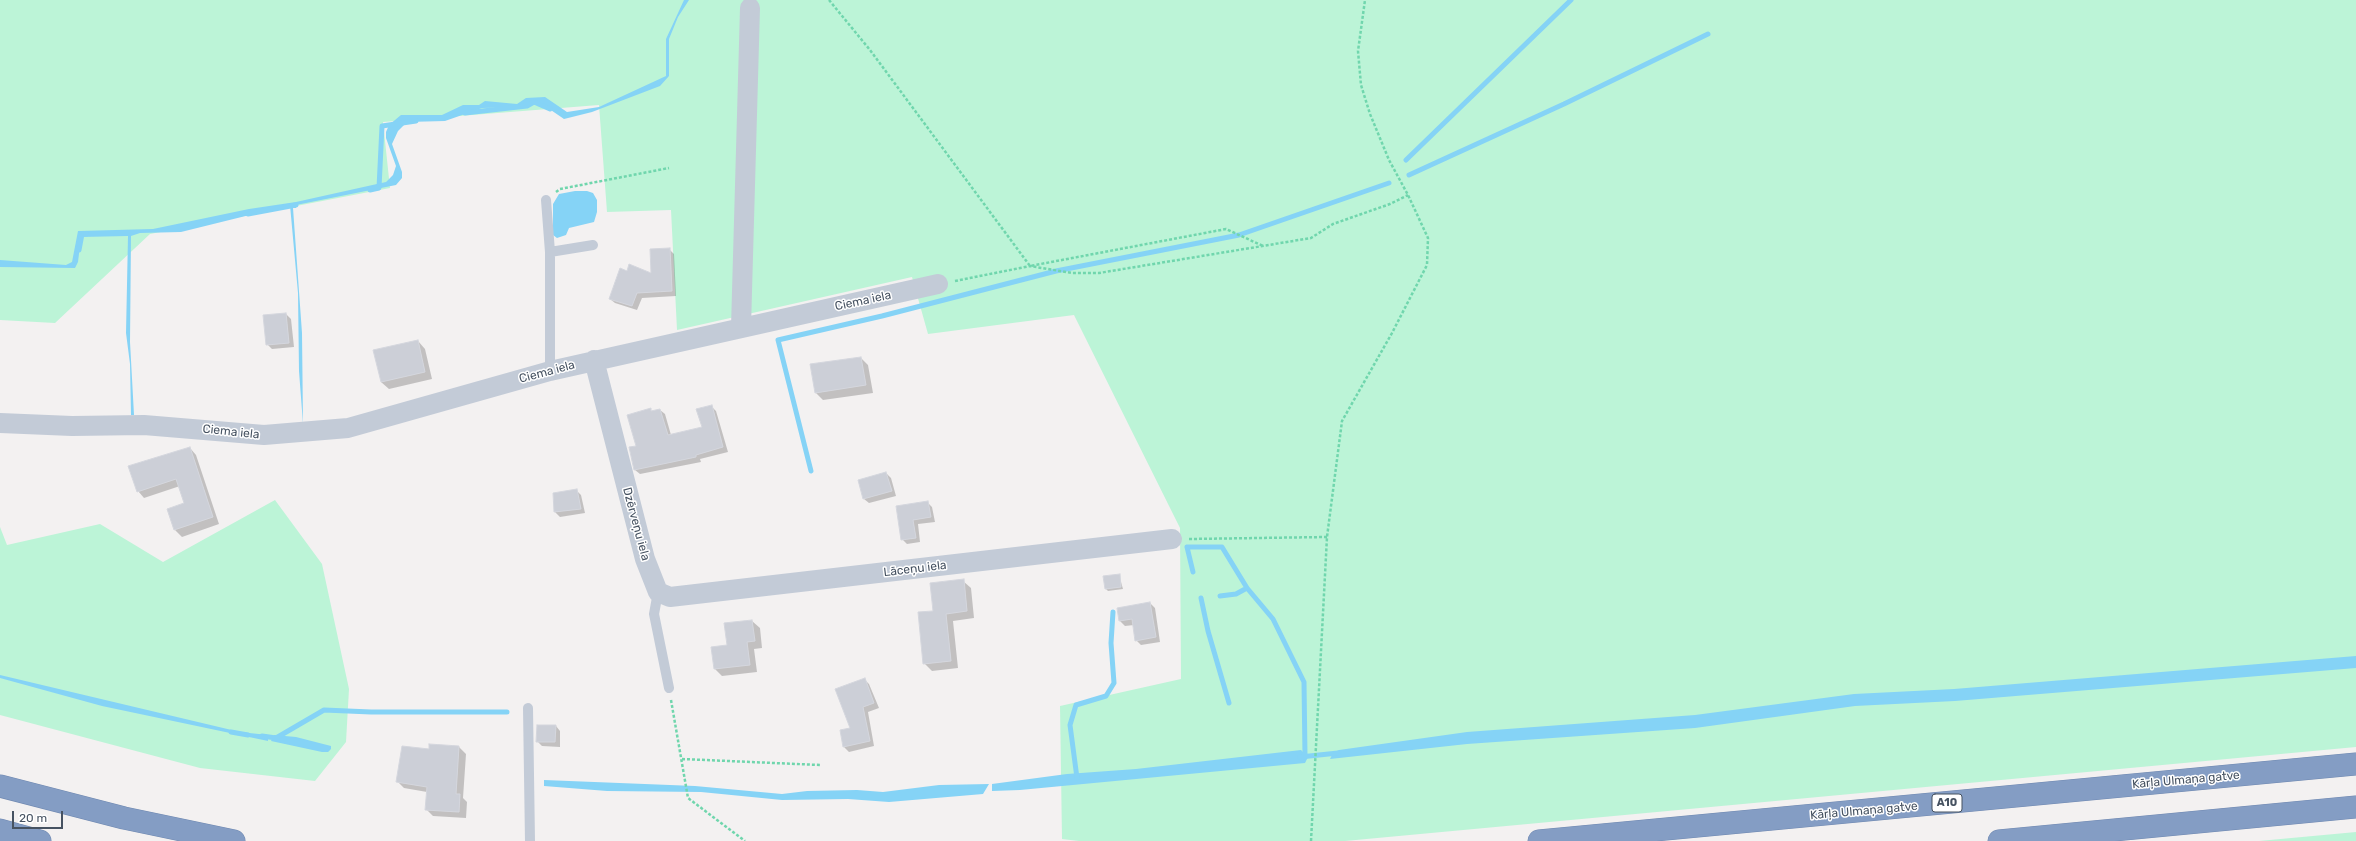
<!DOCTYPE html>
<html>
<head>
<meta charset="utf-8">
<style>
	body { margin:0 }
	#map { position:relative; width:2356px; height:841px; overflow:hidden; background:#f3f1f1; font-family:Rubik,sans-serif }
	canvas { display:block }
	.scale { position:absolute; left:12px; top:811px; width:51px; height:18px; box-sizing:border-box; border:2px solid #465261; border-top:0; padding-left:5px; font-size:12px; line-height:14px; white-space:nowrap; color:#465261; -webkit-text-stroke:3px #fff; paint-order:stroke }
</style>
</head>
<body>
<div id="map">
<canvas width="2356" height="841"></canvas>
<div class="scale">20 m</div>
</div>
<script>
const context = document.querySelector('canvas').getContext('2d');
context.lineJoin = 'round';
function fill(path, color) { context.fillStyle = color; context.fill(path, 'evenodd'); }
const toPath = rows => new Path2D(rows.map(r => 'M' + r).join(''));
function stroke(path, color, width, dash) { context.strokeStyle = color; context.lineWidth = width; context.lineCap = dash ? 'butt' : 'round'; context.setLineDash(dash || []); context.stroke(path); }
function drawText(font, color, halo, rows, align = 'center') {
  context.font = font + ' Rubik,sans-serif'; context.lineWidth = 3; context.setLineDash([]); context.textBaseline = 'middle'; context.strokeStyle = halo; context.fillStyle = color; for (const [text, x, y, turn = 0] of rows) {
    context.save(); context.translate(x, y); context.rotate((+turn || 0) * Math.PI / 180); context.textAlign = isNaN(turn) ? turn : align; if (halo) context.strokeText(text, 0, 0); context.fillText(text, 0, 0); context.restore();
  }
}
fill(toPath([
	[0,0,2356,0,2356,747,1345,841,1079,841,1062,839,1060,706,1181,679,1180,528,1074,315,928,334,912,277,677,330,671,210,607,212,599,105,383,122,390,188,150,234,55,323,0,320],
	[275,500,322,564,349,689,346,742,315,781,200,768,0,715,0,527,7,545,100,524,163,562],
	[2356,832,2356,841,2259,841]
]), '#bcf4d7');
fill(toPath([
	[684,0,689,0,678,17,669,39,669,76,660,86,592,112,564,119,542,104,535,104,532,101,523,107,482,108,445,121,407,122,398,131,392,144,402,172,402,178,396,185,296,205,296,208,293,208,302,333,303,424,299,371,298,293,290,205,181,232,140,233,131,236,130,342,134,415,131,415,130,364,126,333,128,236,81,237,78,262,75,268,0,267,0,260,66,265,72,262,78,231,153,229,249,209,296,202,386,182,393,175,396,166,386,138,386,132,389,125,401,115,442,115,463,105,479,105,485,101,517,104,526,98,545,97,567,112,599,107,666,76,666,39],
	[575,191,587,191,593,193,597,200,597,212,594,222,569,228,566,235,557,238,553,235,553,204,559,194],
	[2356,656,2356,668,1955,701,1855,706,1695,728,1467,744,1330,759,1333,753,1339,750,1467,732,1695,715,1854,694,1954,689],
	[0,675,240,732,268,735,268,741,102,706,0,678],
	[274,735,296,737,331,746,331,749,328,752,322,752,271,741],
	[1301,750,1308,757,1305,763,1020,790,992,791,992,784,1067,774,1136,769],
	[544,780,695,786,782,794,807,791,857,790,883,792,939,785,989,784,983,794,889,802,848,799,782,800,701,792,607,791,544,786]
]), '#85d3f6');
fill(toPath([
	[669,249,674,254,676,296,642,298,637,310,615,303,610,299,628,272,652,274],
	[286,314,291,319,294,347,272,349,267,344],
	[418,341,425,349,432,379,389,389,381,382],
	[861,358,868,365,873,393,823,400,816,393],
	[711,406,716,411,728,452,700,459,701,462,640,474,635,470,637,446,650,410,653,412,660,410,665,414,671,435,703,428],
	[190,448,196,455,219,524,182,537,175,530,168,510,185,504,180,486,144,498,138,491],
	[886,473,891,478,896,496,869,503,864,499],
	[576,490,581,495,585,513,560,517,555,512,554,494],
	[927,502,932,507,935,522,918,524,920,542,907,544,902,539,897,507],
	[1119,575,1123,589,1108,591,1106,589],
	[963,581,971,588,974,618,953,621,958,668,932,671,924,663,934,612],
	[1150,603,1155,608,1160,642,1141,645,1136,640,1134,625,1125,626,1120,621,1118,608],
	[752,621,760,628,762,648,754,649,757,672,722,676,715,669,712,648,728,646],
	[864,679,869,684,879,708,868,712,874,746,849,752,844,747,841,731,851,728],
	[556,726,560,731,560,747,542,746,537,741],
	[459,747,466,754,463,798,467,802,466,818,433,816,426,809,427,792,404,788,397,781,430,750]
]), '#0003');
stroke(toPath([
	[465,113,527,106,534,102,550,109],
	[1406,160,1571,0],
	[1409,175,1564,104,1708,34],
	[370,190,379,188,382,126,416,121],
	[248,214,296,205],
	[79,250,82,234,86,234],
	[811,471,778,340,882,316,1056,271,1239,235,1389,183],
	[1193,572,1187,547,1222,547,1247,588,1273,619,1304,682,1305,756],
	[1220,596,1236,594,1247,588],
	[1201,598,1208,631,1229,703],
	[231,732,248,735],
	[262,736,276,738,324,710,371,712,507,712],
	[1300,757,1338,753],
	[1077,778,1070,725,1076,705,1106,696,1114,683,1111,643,1113,612]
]), '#85d3f6', 5);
const building = toPath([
	[670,248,672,291,637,293,632,306,609,299,620,268,627,271,629,264,651,273,650,249,670,248],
	[286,313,289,343,266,345,263,315,286,313],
	[418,340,425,372,381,382,373,350,418,340],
	[861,357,866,385,815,393,810,364,861,357],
	[712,405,723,447,696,455,696,457,634,470,629,447,636,446,627,415,651,408,651,411,660,409,668,435,702,427,696,409,712,405],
	[190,447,213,517,174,530,167,509,184,503,176,479,137,492,128,466,190,447],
	[886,472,892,491,863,499,858,480,886,472],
	[577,489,581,509,554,512,553,493,577,489],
	[928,501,931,517,913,520,916,538,901,540,896,506,928,501],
	[1120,574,1121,587,1105,589,1103,576,1120,574],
	[964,579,967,611,946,614,951,661,923,664,918,612,933,611,930,583,964,579],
	[1150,602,1156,637,1135,641,1132,619,1119,621,1117,608,1150,602],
	[752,620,755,641,747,642,750,665,714,669,711,647,727,645,724,623,752,620],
	[865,678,874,703,863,707,870,741,843,747,840,730,850,728,835,689,865,678],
	[537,725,556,725,555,742,536,742,537,725],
	[429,744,459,746,456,794,460,794,459,812,425,810,427,787,396,782,402,746,429,749,429,744]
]);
fill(building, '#cccfd7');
stroke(building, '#d4d6dd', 1);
const highway = toPath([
	[0,786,124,818,234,841],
	[0,830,40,841],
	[1539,841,2356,764],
	[1999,841,2356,807]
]);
stroke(highway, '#6f88b0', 23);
stroke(toPath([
	[829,0,870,50,1030,266,1226,229,1263,246],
	[556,192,560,189,669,168],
	[955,281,1030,266,1072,273,1099,273,1311,238,1333,224,1390,204,1408,195],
	[1189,539,1327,537],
	[671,700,688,798,745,841],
	[682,759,820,765],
	[1311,841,1327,537,1342,421,1392,333,1427,265,1428,238,1408,195,1389,160,1370,114,1361,85,1358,51,1365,0]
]), '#70d6ad', 2.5, [3, 2]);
stroke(toPath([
	[546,200,550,252],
	[550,371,550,252,593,245],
	[658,592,654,614,669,688],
	[528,708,530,841]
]), '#c3cbd7', 10);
stroke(toPath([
	[741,327,750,8],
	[594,360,645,559,658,592,670,597,1172,539],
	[0,423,72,426,144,425,264,435,348,428,550,371,938,284]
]), '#c3cbd7', 20);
stroke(highway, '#849dc4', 22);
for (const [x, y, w] of [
	[1947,803,30]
]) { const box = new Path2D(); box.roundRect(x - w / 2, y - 9, w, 18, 3); context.fillStyle = '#fff'; context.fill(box); stroke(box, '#465261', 1); }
drawText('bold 11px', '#465261', null, [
	["A10",1947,803]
]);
drawText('12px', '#465261', '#fff', [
	["Ciema iela",863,301,-12],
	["Ciema iela",547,372,-15],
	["Ciema iela",231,432,6],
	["Dzērveņu iela",636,524,75],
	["Lāceņu iela",915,569,-7],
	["Kārļa Ulmaņa gatve",2186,780,-5],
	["Kārļa Ulmaņa gatve",1864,811,-5]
]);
</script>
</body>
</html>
